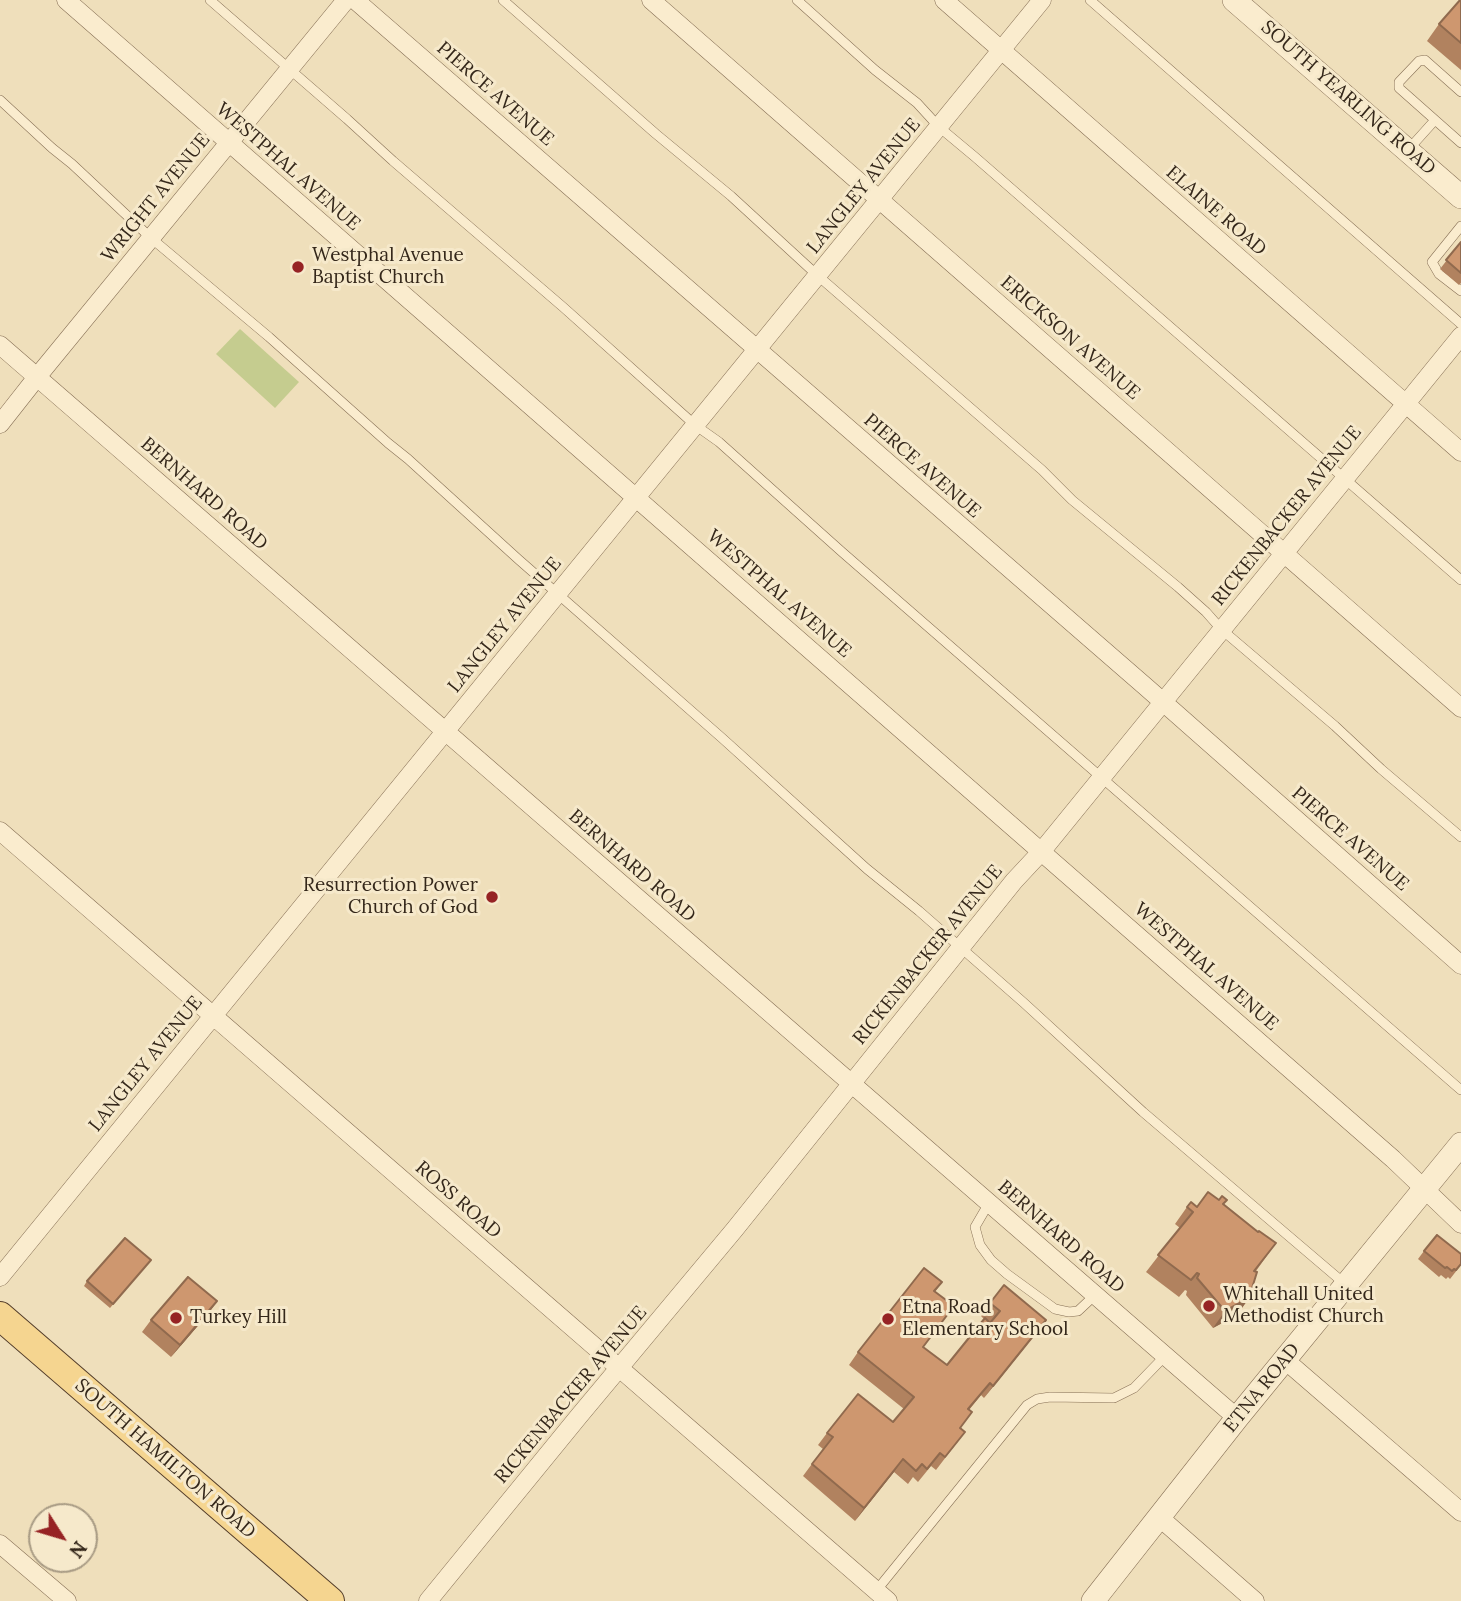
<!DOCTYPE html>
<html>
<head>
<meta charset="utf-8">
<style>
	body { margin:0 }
	#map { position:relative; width:1461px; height:1601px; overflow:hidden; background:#efdfbb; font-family:Lora,serif }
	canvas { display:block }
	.north { position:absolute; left:28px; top:1503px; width:70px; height:70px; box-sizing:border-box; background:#f6e9cb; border:2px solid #a89b84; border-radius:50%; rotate:127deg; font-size:19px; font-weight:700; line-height:28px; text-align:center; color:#34271a }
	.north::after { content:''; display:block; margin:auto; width:24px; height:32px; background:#962324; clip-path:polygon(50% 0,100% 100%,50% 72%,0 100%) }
</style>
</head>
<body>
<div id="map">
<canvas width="1461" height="1601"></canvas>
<div class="north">N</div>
</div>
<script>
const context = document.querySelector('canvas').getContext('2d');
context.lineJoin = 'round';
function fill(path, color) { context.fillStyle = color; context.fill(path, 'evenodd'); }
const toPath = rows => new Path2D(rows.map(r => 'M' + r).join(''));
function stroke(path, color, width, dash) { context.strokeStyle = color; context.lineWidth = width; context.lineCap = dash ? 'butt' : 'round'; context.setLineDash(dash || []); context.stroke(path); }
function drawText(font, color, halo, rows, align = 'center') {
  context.font = font + ' Lora,serif'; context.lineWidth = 6; context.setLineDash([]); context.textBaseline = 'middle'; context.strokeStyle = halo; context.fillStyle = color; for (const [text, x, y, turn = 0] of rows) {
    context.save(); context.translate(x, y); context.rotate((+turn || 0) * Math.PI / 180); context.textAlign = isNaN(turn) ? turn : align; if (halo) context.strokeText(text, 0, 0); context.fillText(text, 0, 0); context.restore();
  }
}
fill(toPath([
	[240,329,299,382,275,408,216,354]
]), '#c5cc8f');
const service = toPath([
	[210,0,347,119,393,161,563,307,695,425,719,442,842,552,1461,1090],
	[503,0,656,134,731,196,817,275,1042,470,1072,500,1178,587,1206,612,1221,629,1335,726,1381,769,1461,837],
	[797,0,875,70,917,103,939,127,975,157,1461,580],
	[1090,0,1461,324],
	[1461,92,1425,60,1419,61,1399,82,1399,88,1461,143],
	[0,100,52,148,72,164,151,238,269,337,388,443,408,459,518,559,722,738,867,869,919,911,1024,1003,1143,1112,1345,1284],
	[1408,150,1435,120],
	[1461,226,1432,262,1439,274,1461,291],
	[989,1203,975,1227,980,1245,991,1260,1007,1274,1055,1309,1069,1312,1078,1311,1095,1295],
	[876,1591,1027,1405,1037,1399,1050,1397,1114,1398,1134,1388,1165,1356]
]);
const minor = toPath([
	[66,0,1393,1159,1461,1224],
	[355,0,1146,687,1461,965],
	[651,0,1461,708],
	[944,0,1461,452],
	[0,345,1237,1418],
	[0,424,37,377,346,0],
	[0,831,888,1601],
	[0,1277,1042,0],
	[1285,1360,1461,1512],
	[1159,1517,1255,1601],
	[0,1544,67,1601],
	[428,1601,579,1416,735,1229,1014,881,1041,852,1461,336]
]);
const tertiary = toPath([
	[1234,0,1461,197],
	[1093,1601,1237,1418,1461,1144]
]);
const primary = toPath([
	[0,1316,330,1601]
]);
stroke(service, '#866f55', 10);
stroke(minor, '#866f55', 19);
stroke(tertiary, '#866f55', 24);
stroke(primary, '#533d2a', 30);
stroke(service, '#faecce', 9);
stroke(minor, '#faecce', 18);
stroke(tertiary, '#faecce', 23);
stroke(primary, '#f5d590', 28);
fill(toPath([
	[1461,0,1461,70,1427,41,1439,24],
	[1461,242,1461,283,1459,285,1440,269],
	[1224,1204,1258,1232,1276,1243,1256,1271,1249,1298,1237,1315,1213,1328,1186,1295,1187,1291,1185,1290,1179,1297,1146,1272,1180,1228,1175,1224,1187,1207],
	[1424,1251,1461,1254,1461,1265,1450,1279,1448,1277,1446,1279,1441,1275,1439,1277,1418,1259],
	[151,1260,110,1308,84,1286,87,1281],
	[942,1282,935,1292,954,1306,923,1347,947,1365,984,1319,981,1316,990,1303,1037,1332,984,1398,981,1395,969,1410,961,1428,965,1432,936,1470,931,1466,918,1482,913,1477,908,1484,894,1472,855,1521,803,1476,823,1449,818,1445,827,1433,893,1422,904,1409,849,1365,858,1352],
	[217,1301,208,1314,171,1357,142,1332,151,1320]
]), '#b1825f');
fill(toPath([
	[1249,1298,1237,1315,1213,1328,1225,1311],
	[217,1301,208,1314,171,1357,180,1345],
	[1046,1320,1037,1332,984,1398,993,1386],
	[903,1459,894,1472,855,1521,864,1508]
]), '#906a4e');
const building = toPath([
	[1460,0,1461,0,1461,43,1439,24,1460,0],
	[1461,242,1461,273,1446,260,1461,242],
	[1208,1192,1219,1200,1222,1196,1227,1200,1223,1204,1258,1232,1259,1231,1276,1243,1254,1271,1257,1272,1249,1298,1225,1311,1197,1278,1199,1274,1197,1273,1191,1280,1158,1255,1193,1212,1187,1207,1191,1202,1197,1207,1208,1192],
	[1437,1235,1461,1254,1461,1264,1456,1270,1454,1269,1452,1271,1447,1267,1445,1268,1424,1251,1437,1235],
	[125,1238,151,1260,113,1304,87,1281,125,1238],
	[924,1268,942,1282,934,1291,954,1306,923,1347,947,1365,985,1318,990,1323,1000,1311,990,1303,1004,1285,1046,1320,993,1386,990,1383,968,1409,972,1412,960,1428,965,1432,945,1457,940,1453,927,1469,922,1464,916,1471,903,1459,864,1508,812,1464,833,1437,827,1433,858,1394,893,1422,914,1397,858,1352,924,1268],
	[188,1277,217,1301,180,1345,151,1320,188,1277]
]);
fill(building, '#ce976f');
stroke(building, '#906a4e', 2);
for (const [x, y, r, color] of [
	[298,267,7,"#962324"],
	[492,897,7,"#962324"],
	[1209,1306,7,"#962324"],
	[176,1318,7,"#962324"],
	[888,1319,7,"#962324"]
]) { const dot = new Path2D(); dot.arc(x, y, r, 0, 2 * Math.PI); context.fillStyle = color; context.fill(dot); stroke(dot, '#f6e9cb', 2.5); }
drawText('19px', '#34271a', '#f6e9cb', [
	["PIERCE AVENUE",495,94,41],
	["SOUTH YEARLING ROAD",1348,98,41],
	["WESTPHAL AVENUE",288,167,41],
	["LANGLEY AVENUE",864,186,-51],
	["WRIGHT AVENUE",156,198,-51],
	["ELAINE ROAD",1216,211,41],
	["ERICKSON AVENUE",1070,338,41],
	["PIERCE AVENUE",922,466,41],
	["BERNHARD ROAD",204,494,41],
	["RICKENBACKER AVENUE",1287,516,-51],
	["WESTPHAL AVENUE",779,594,41],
	["LANGLEY AVENUE",505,625,-51],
	["PIERCE AVENUE",1350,839,41],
	["BERNHARD ROAD",632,866,41],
	["RICKENBACKER AVENUE",928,955,-51],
	["WESTPHAL AVENUE",1206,967,41],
	["LANGLEY AVENUE",146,1064,-51],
	["ROSS ROAD",458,1200,41],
	["BERNHARD ROAD",1061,1237,41],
	["ETNA ROAD",1262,1388,-51],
	["RICKENBACKER AVENUE",571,1395,-50],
	["SOUTH HAMILTON ROAD",165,1459,41]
]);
drawText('19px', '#34271a', '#f6e9cb', [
	["Westphal Avenue",312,256],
	["Baptist Church",312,278],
	["Resurrection Power",478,886,"right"],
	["Church of God",478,908,"right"],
	["Whitehall United",1223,1295],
	["Methodist Church",1223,1317],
	["Etna Road",902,1308],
	["Elementary School",902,1330],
	["Turkey Hill",190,1318]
], 'left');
</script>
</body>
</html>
